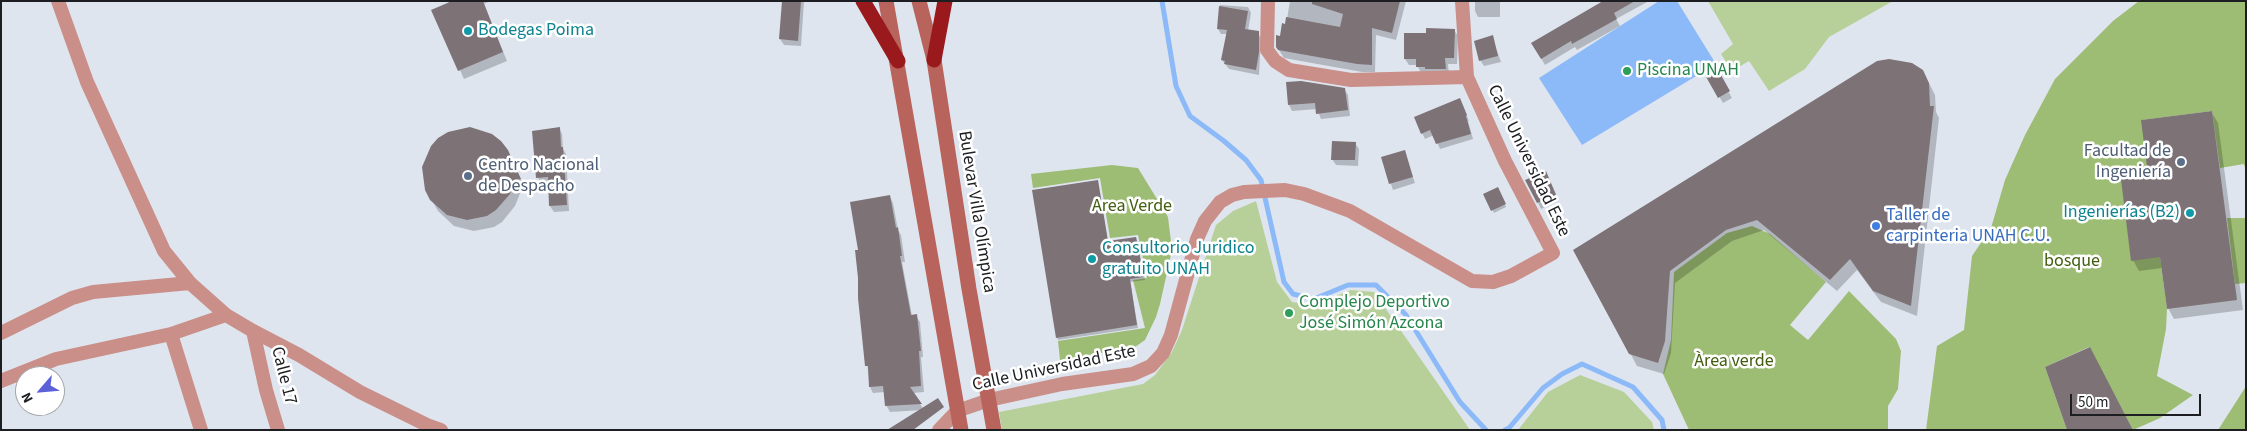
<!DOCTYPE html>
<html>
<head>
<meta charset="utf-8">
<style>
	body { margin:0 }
	#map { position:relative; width:2247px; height:431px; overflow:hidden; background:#dfe5ef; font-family:"Source Sans 3",sans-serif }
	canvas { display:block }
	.frame { position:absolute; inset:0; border:2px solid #1c1e21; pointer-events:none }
	.north { position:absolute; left:15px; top:366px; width:50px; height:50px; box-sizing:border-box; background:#fff; border:1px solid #a4a5a6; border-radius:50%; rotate:243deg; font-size:14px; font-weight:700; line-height:20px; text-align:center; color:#1c1e21 }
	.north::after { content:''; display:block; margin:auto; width:18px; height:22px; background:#5d61d9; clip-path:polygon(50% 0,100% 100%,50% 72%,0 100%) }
	.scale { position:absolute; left:2070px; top:394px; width:131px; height:22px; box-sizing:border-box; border:2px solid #1c1e21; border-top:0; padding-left:6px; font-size:15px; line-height:18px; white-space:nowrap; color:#1c1e21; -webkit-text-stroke:4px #fff; paint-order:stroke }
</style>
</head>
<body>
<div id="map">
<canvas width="2247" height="431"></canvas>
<div class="frame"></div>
<div class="north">N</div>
<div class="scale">50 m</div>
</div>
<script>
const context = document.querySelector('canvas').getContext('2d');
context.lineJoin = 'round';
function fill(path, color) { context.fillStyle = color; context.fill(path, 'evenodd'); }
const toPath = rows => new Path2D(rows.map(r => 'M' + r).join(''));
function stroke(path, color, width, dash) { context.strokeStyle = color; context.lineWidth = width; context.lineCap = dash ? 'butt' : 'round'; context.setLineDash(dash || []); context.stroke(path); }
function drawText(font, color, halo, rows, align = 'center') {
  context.font = font + ' "Source Sans 3",sans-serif'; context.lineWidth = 5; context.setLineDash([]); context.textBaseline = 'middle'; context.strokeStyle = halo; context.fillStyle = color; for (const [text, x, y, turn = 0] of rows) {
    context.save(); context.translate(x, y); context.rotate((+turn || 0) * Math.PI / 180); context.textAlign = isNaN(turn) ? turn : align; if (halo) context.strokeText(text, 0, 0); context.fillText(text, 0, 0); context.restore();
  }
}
fill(toPath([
	[1708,1,1893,1,1829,37,1805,69,1769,91,1749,61,1732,71,1721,54,1733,44],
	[1256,201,1277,282,1292,302,1313,305,1351,290,1374,292,1470,430,1002,430,999,412,1143,384,1155,375,1172,352,1182,330,1216,225,1233,211],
	[1580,375,1624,392,1652,422,1654,430,1518,430,1548,392]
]), '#b7cf98');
fill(toPath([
	[2139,1,2246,1,2246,171,2244,164,2220,168,2212,111,2142,120,2167,309,2166,329,2157,376,2193,395,2160,418,2133,430,2089,347,2045,367,2067,430,1926,430,1937,346,1964,330,1972,256,1991,228,2005,180,2025,135,2055,79,2113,21],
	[1112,165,1138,168,1168,217,1172,250,1160,304,1156,317,1145,340,1135,347,1060,360,1058,341,1145,328,1133,280,1147,278,1138,235,1110,238,1100,178,1033,188,1031,174],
	[2227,218,2246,218,2246,283,2235,284],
	[1752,226,1770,234,1826,282,1790,325,1808,340,1849,291,1896,339,1901,351,1898,389,1888,406,1888,430,1689,430,1663,374,1671,340,1674,272,1727,233],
	[2246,386,2246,430,2218,430,2243,391]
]), '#9dbc74');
fill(toPath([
	[1659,1,1677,1,1716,64,1582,145,1539,78]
]), '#8cbaf9');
fill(toPath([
	[448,1,490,1,484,4,507,61,464,79,433,11,449,4],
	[783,1,804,1,801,46,784,45,780,39],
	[1290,1,1406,1,1396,40,1376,35,1375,72,1362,72,1284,58,1277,47,1286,25],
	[1475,1,1500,1,1500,17,1478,17,1475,11],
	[1606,1,1649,1,1616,19,1620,26,1577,50,1575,47,1545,65,1532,43],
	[1220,5,1248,7,1251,13,1248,31,1258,33,1261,38,1259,75,1229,69,1222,60,1227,34,1221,34,1218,29],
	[1454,30,1458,36,1457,64,1448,64,1449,74,1421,73,1417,65,1409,65,1405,59,1427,35],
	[1492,37,1501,62,1484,66,1480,60],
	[1716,70,1732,98,1723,103,1707,75],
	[1929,83,1935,95,1936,112,1939,118,1917,316,1881,302,1857,270,1837,291,1764,230,1732,241,1675,283,1671,353,1664,374,1637,366,1575,250],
	[1344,89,1348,95,1350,116,1321,119,1317,109,1292,111,1289,105],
	[1460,100,1469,121,1468,121,1473,139,1440,149,1434,135,1425,139,1415,118],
	[2212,113,2218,123,2243,310,2174,319,2168,308,2162,268,2139,271,2133,260,2149,168],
	[559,128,562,134,563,149,566,154,569,211,554,212,550,206,549,183,541,183,538,178],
	[1355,143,1359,149,1358,166,1336,165,1332,159],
	[1404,152,1415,183,1393,190,1382,158],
	[513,163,526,190,521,191,515,206,502,222,494,227,474,231,454,226,438,211,426,190],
	[1546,172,1559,201,1541,209,1527,180],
	[1097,181,1108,242,1136,238,1137,241,1145,280,1130,282,1138,328,1058,340,1057,337],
	[1497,188,1506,207,1494,213,1485,194],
	[890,197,893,203,898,230,901,235,905,262,902,262,912,316,916,316,920,322,923,357,921,357,924,392,913,393,924,410,890,412,886,405,885,392,873,393,870,387,859,298,859,251]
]), '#0003');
stroke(toPath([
	[1162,1,1176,86,1190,116,1224,141,1246,160,1261,180,1284,282,1293,294,1314,299,1348,285,1376,285,1406,315,1460,402,1486,430],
	[1505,430,1509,428,1543,388,1562,374,1582,364,1633,387,1662,420,1664,430]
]), '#8cbaf9', 5);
fill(toPath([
	[452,1,483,1,503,52,458,71,431,10],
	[782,1,801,1,798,41,779,39],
	[1312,1,1400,1,1392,33,1372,28,1372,65,1357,64,1278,50,1276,47,1276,35,1280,36,1282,23,1285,24,1286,17,1340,27,1343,14,1312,4],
	[1603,1,1635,1,1614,13,1617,19,1572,44,1571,41,1541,59,1531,43],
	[1219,6,1248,11,1245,29,1259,31,1259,52,1256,70,1224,64,1225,61,1221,60,1227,30,1217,29],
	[1426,28,1455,29,1454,58,1445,58,1446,69,1425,69,1425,67,1416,67,1416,59,1404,59,1404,33,1426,33],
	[1493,35,1498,56,1479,61,1474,41],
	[1889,59,1912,63,1923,70,1929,83,1930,106,1934,106,1911,306,1873,291,1850,259,1830,280,1757,220,1726,230,1670,271,1665,341,1658,363,1629,354,1573,250,1877,61],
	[1717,68,1730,91,1718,98,1705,75],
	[1301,81,1345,88,1348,110,1316,114,1315,103,1288,105,1286,82],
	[1460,98,1467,115,1466,116,1471,134,1436,144,1430,130,1421,134,1414,117],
	[2212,111,2237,300,2167,309,2160,257,2131,261,2120,171,2147,167,2141,120],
	[470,127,492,134,501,141,508,150,521,179,514,180,510,194,496,210,487,216,467,220,447,215,430,200,425,190,422,167,431,146,438,138,448,132],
	[560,127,561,147,563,147,567,205,549,206,548,177,536,178,532,131],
	[1332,141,1356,142,1355,160,1331,160],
	[1405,150,1413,177,1389,184,1381,157],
	[1546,171,1556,195,1537,203,1525,180],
	[1098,180,1108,241,1136,237,1144,277,1130,279,1137,325,1056,338,1032,190],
	[1498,187,1506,204,1491,211,1483,194],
	[890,195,896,228,898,227,902,256,900,256,911,315,917,314,921,351,919,351,921,386,910,387,922,404,885,406,883,386,869,387,868,366,865,366,858,298,858,278,855,250,858,250,850,202],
	[2090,347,2133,430,2067,430,2045,367],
	[938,398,944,407,913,430,887,430]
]), '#7d7276');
stroke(toPath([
	[58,1,87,82,164,251,190,283,226,315,253,331,299,355,360,392,427,425,441,430],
	[1268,1,1267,50,1275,61,1289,70,1351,80,1467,77],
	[253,331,266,390,278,430],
	[1,333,72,298,93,292,190,283],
	[171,334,201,430],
	[1,381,56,359,171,334,226,315],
	[939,430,957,411,989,400,1062,384,1133,374,1151,366,1163,353,1171,335,1197,239,1205,221,1220,202,1232,195,1244,192,1285,190,1304,194,1350,211,1472,281,1493,282,1511,276,1553,253,1505,161,1467,77,1462,1]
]), '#ca8f88', 14);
stroke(toPath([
	[886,1,961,430],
	[919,1,934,60,969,289,994,430]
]), '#b8635b', 15);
stroke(toPath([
	[863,1,898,61],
	[934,60,945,1]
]), '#9a191c', 15);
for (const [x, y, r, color] of [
	[468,31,5,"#0f9aa8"],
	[1627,71,5,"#2e9e5b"],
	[2181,162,5,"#5c6f8a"],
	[468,176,5,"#5c6f8a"],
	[2190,213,5,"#0f9aa8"],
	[1876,226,5,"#3f7fe0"],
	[1092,259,5,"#0f9aa8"],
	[1289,313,5,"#2e9e5b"]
]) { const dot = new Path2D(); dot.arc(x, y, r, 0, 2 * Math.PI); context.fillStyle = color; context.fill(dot); stroke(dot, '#fff', 2); }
drawText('18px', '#0d838f', '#fff', [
	["Bodegas Poima",478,31],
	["Ingenierías (B2)",2180,213,"right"],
	["Consultorio Juridico",1102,249],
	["gratuito UNAH",1102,270]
], 'left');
drawText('18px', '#27864d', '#fff', [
	["Piscina UNAH",1637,71],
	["Complejo Deportivo",1299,303],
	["José Simón Azcona",1299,324]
], 'left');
drawText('18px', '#4e5e75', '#fff', [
	["Facultad de",2171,152],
	["Ingeniería",2171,173],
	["Centro Nacional",478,166,"left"],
	["de Despacho",478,187,"left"]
], 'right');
drawText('18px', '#1c1e21', '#fff', [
	["Calle Universidad Este",1528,161,64],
	["Bulevar Villa Olímpica",976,212,81],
	["Calle Universidad Este",1054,369,-12],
	["Calle 17",283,376,76]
]);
drawText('18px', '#435e10', '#fff', [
	["Area Verde",1132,207],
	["bosque",2072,262],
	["Àrea verde",1734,362]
]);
drawText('18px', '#366cbe', '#fff', [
	["Taller de",1886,216],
	["carpinteria UNAH C.U.",1886,237]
], 'left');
</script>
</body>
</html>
